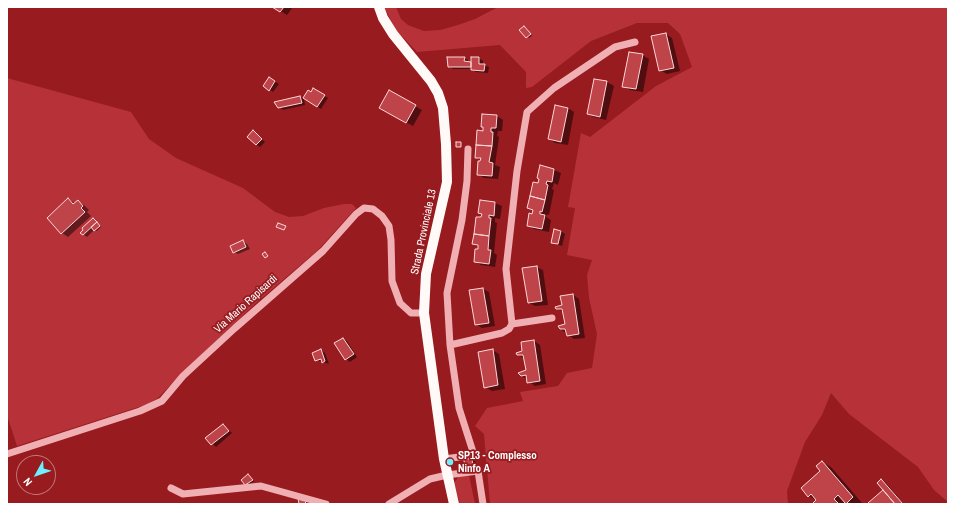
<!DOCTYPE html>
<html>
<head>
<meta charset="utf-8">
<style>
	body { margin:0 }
	#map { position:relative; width:955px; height:511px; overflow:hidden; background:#971b1f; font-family:"Archivo Narrow",sans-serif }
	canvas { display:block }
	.frame { position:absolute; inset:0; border:8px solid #fff; pointer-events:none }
	.north { position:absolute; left:16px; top:455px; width:40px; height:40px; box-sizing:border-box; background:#971b1f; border:1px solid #c17679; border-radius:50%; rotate:230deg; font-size:11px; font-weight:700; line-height:16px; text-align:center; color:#fff }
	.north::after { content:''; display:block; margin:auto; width:14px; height:18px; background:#6eeeff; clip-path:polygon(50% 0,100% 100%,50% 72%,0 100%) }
</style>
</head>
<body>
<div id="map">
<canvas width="955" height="511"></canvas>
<div class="frame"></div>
<div class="north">N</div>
</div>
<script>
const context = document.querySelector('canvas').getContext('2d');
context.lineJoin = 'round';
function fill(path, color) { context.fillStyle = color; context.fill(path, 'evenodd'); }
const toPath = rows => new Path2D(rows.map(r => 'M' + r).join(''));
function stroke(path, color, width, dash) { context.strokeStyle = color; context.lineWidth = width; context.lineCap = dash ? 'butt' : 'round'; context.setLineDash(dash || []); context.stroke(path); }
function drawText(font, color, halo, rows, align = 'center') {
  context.font = font + ' "Archivo Narrow",sans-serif'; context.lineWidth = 3.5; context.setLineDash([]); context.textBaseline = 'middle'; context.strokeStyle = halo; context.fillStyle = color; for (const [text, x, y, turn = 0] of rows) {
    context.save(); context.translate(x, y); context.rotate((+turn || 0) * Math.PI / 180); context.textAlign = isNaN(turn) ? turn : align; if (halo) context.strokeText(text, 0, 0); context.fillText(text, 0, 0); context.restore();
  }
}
fill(toPath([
	[384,7,396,7,401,19,408,25,424,31,440,30,458,25,475,19,498,7,948,7,948,502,934,490,918,467,849,414,831,393,822,415,805,442,787,491,788,504,490,504,484,434,475,426,487,408,523,401,520,392,558,386,567,373,592,368,597,334,589,298,587,275,592,260,567,255,575,208,568,207,581,133,590,137,656,86,692,67,680,34,668,23,637,23,591,41,532,87,526,88,526,72,500,45,417,52,396,30],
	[7,78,131,112,149,139,176,158,243,188,275,212,289,217,303,216,324,208,344,204,352,204,356,208,318,250,256,303,180,375,158,398,148,404,17,446,7,415],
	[469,475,475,504,460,504,454,483,459,476]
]), '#b63238');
fill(toPath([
	[274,7,293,7,287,15],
	[526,28,532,36,529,38,521,30],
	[666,34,672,38,680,71,667,74,660,70],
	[642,55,649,59,643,92,630,90,624,86],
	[464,58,468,60,468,63,472,63,479,58,483,61,483,65,489,67,488,73,476,72,471,69,453,69,449,67],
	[595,80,607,82,614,86,606,120,594,117,588,114],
	[274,81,279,84,273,92,264,86],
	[314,89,328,98,321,109,304,98],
	[389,92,422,110,413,126,380,108],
	[300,97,304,99,305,105,283,110,279,107],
	[568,108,574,112,568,145,555,143,549,139],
	[483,115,497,116,503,120,502,131,498,131,497,136,499,137,495,165,500,167,498,179,484,178,478,174,482,160,476,157,484,132,484,128,482,126],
	[253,132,265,142,260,147,256,144],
	[540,166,554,170,561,173,558,185,554,183,552,189,554,190,549,215,547,214,546,217,551,220,549,232,534,229,528,225,534,211,528,208,539,184],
	[68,199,75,203,78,201,84,205,89,210,87,212,91,216,68,237,62,233,48,218],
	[481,201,495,203,502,206,500,219,495,218,495,222,497,223,494,253,497,255,495,267,481,265,475,261,479,247,473,243,482,218],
	[93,219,101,227,97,231,94,230,87,237,83,234],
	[561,231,565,234,562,246,552,242],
	[243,241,247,244,250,249,238,254,234,252],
	[536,267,543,270,548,305,535,306,529,303],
	[483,289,489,292,495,326,482,328,476,324],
	[573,295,579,299,585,338,574,339,559,328,566,325,563,312,557,308,563,306],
	[343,339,347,341,357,357,350,362,346,359],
	[534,341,540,345,546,384,535,386,520,374,527,371,525,359,518,355,524,352],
	[321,350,325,353,329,364,316,360],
	[492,350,499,354,505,389,492,391,485,387],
	[223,425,232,433,216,447,207,438],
	[472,459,476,462,477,471,470,472],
	[822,462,831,467,862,503,815,504,817,501,809,496,822,471],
	[248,475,254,481,248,486,242,480],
	[881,480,885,482,904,504,871,504,887,493]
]), '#0007');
const building = toPath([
	[272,7,284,7,280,12,272,7],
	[524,26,531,34,526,38,519,30,524,26],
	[666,33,674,68,659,71,651,36,666,33],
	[629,52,643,54,636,89,622,87,629,52],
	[447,57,465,57,464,61,471,62,471,67,448,67,447,57],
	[471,57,479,57,479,64,485,64,484,71,471,70,471,57],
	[269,77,275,81,269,91,263,86,269,77],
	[594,79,607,81,600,117,587,114,594,79],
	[313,88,325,95,317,107,303,98,308,90,311,92,313,88],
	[389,90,416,105,406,123,379,108,389,90],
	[300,96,302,103,278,108,274,102,300,96],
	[555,105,568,108,561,142,548,139,555,105],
	[482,114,497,115,496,128,491,128,491,132,493,132,492,146,476,145,477,130,483,131,483,127,481,127,482,114],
	[253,130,262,139,256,145,247,137,253,130],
	[456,142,461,142,461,147,456,147,456,142],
	[476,145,492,146,489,162,493,163,492,176,477,175,478,161,480,161,481,158,475,158,476,145],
	[540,165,554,169,552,182,547,181,546,184,548,185,545,200,530,196,533,182,538,183,539,179,537,178,540,165],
	[530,196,545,200,542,212,540,211,540,214,545,215,542,229,527,226,529,213,532,214,533,210,527,208,530,196],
	[68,198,73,204,78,200,83,206,81,208,85,212,61,234,47,218,68,198],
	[480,200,495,202,494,216,489,215,489,218,491,218,489,236,474,234,476,217,481,217,482,214,478,213,480,200],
	[93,218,97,222,83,235,80,233,83,230,82,228,93,218],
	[97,222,100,226,94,231,91,227,97,222],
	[278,223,286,226,284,230,276,227,278,223],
	[554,229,561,231,558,244,551,243,554,229],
	[474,234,489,236,488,250,491,250,489,264,474,262,475,249,478,249,478,245,472,244,474,234],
	[243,240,246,247,233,253,230,246,243,240],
	[265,252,268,256,265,258,262,254,265,252],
	[537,266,542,301,528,303,522,268,537,266],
	[483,288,489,323,475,325,469,290,483,288],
	[573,294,579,334,567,336,565,329,560,329,558,326,565,324,562,309,556,309,555,307,562,305,560,296,573,294],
	[343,338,354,354,345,360,334,343,343,338],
	[534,340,540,381,527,383,526,375,521,376,518,373,526,370,523,355,517,355,516,353,522,351,521,342,534,340],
	[321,349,325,361,322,363,321,359,315,361,312,353,321,349],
	[493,349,498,385,484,388,478,352,493,349],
	[223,424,229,431,211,445,205,438,223,424],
	[472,458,473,469,465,470,464,460,472,458],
	[822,461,853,497,846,504,838,495,834,499,839,504,814,504,813,503,816,500,811,494,808,497,801,488,820,471,816,466,822,461],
	[248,474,253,480,245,485,241,480,248,474],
	[881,479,903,504,895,504,877,483,881,479],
	[883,490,895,504,869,504,868,503,883,490],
	[298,498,307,501,304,504,299,504,298,498]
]);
fill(building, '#be4449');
stroke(building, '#fbd6d8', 1);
stroke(toPath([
	[512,324,552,318],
	[450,345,502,333,509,329,512,324,506,269,517,171,527,112,554,88,615,47,635,42],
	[7,454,140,411,162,401,183,376,235,328,323,251,356,214,364,208,373,209,382,216,389,226,391,240,392,281,400,303,411,313,424,313],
	[444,459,474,455,459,408,450,345,447,293,462,220,467,181,468,149],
	[171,488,183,494,261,486,326,504],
	[389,504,430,479,447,475,478,471,483,504]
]), '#f0afb2', 7);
stroke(toPath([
	[379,7,383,18,393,34,431,81,438,93,443,108,446,144,447,182,426,274,424,313,444,459,454,504]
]), '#fff9f8', 10);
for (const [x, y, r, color] of [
	[450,462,4,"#6eeeff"]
]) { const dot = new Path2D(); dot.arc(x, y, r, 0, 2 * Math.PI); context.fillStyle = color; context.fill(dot); stroke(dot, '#971b1f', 1.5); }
drawText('11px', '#fff', '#971b1f', [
	["Strada Provinciale 13",424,232,-78],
	["Via Mario Rapisardi",246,304,-42]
]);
drawText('bold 11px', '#fff', '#971b1f', [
	["SP13 - Complesso",458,456],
	["Ninfo A",458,469]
], 'left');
</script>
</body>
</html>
